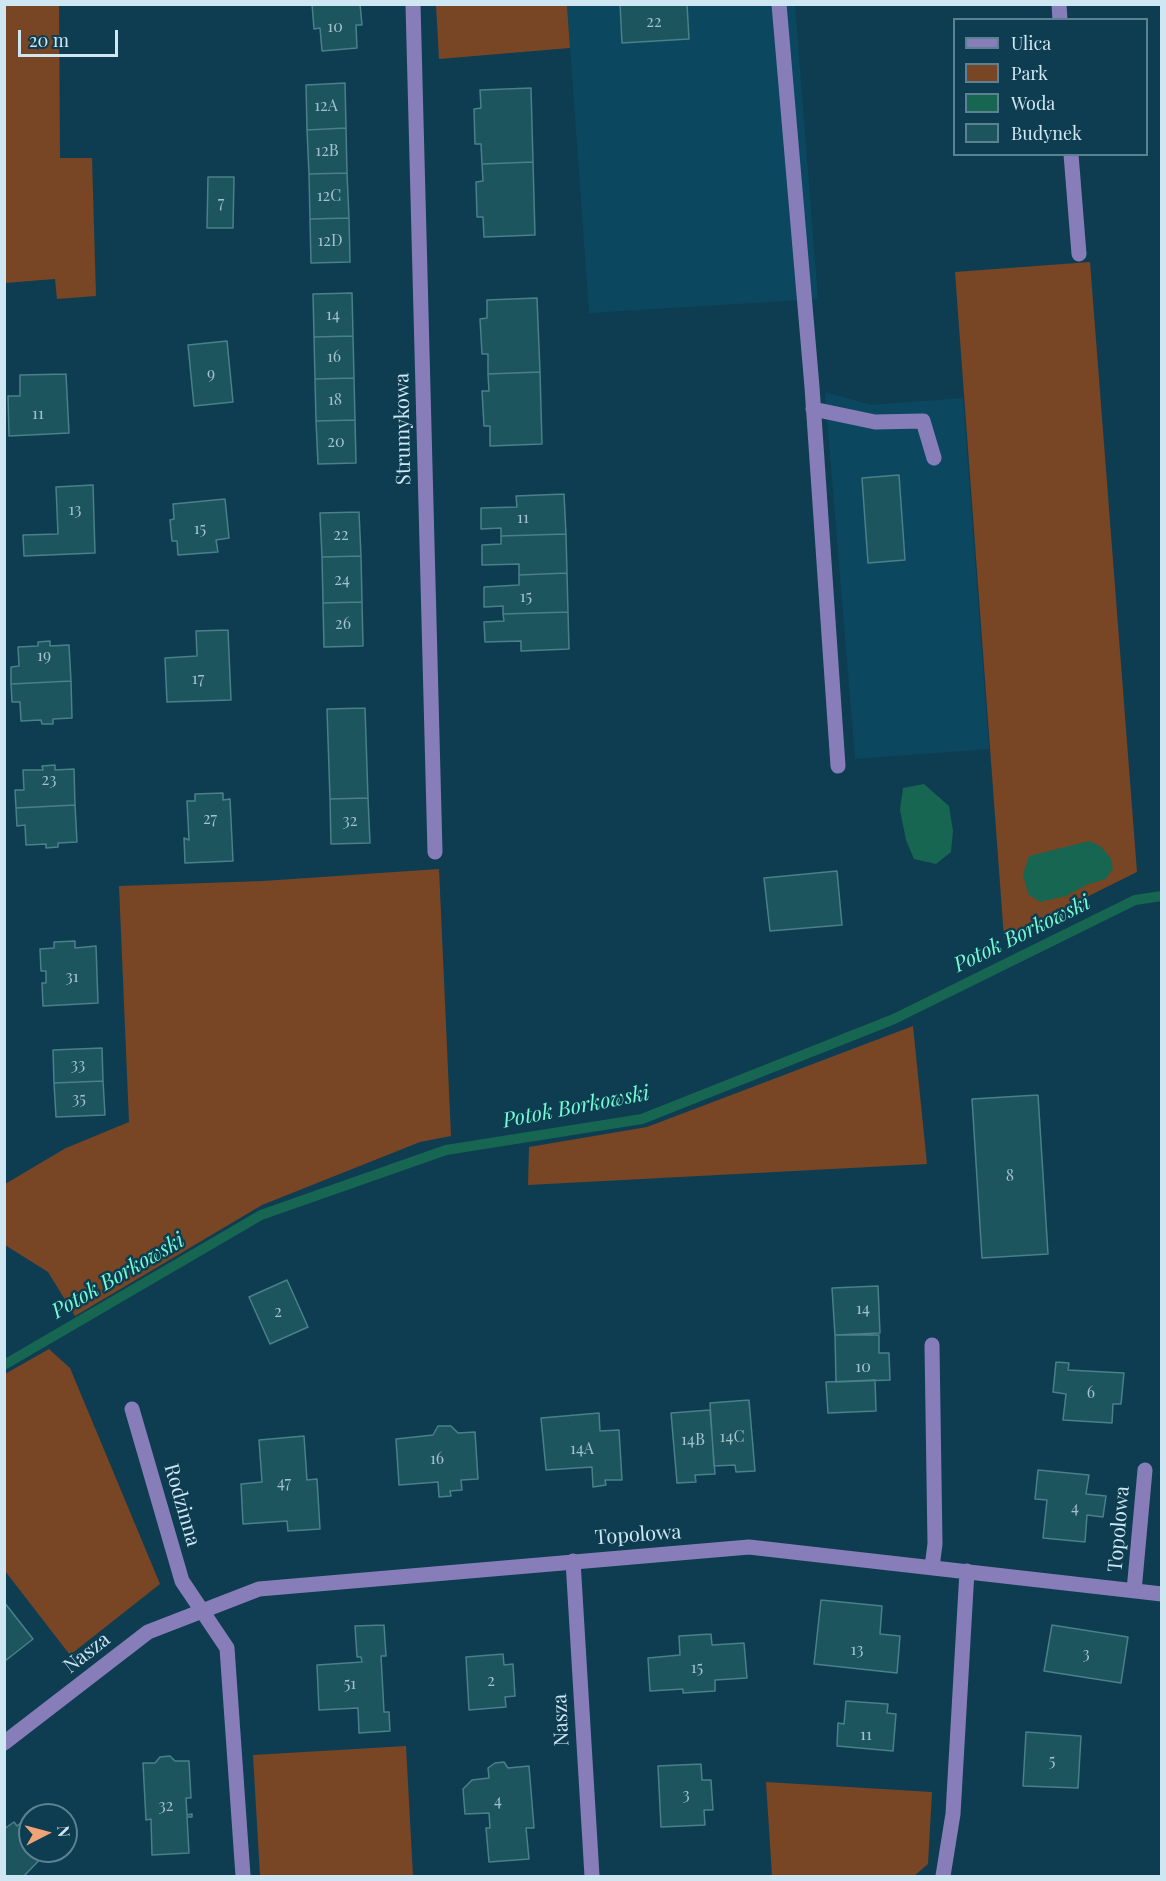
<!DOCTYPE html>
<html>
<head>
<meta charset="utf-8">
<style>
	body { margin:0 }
	#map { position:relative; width:1166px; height:1881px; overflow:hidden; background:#0e3d51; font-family:"Playfair Display",serif }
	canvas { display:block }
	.frame { position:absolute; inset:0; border:6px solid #cfe6f3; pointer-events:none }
	.legend { position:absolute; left:953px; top:18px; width:195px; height:138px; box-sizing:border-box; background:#0e3d51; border:2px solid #5b8192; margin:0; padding:8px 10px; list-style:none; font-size:18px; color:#cfe6f3 }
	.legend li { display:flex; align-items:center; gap:12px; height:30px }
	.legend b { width:30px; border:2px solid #5b8192 }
	.north { position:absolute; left:18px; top:1803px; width:60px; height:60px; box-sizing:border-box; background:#0e3d51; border:2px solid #5b8192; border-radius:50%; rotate:84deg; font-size:16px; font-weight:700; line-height:24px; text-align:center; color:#cfe6f3 }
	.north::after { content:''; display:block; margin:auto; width:21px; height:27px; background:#efa377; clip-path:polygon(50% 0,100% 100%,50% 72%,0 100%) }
	.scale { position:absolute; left:18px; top:30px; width:100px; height:27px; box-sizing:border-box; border:3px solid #cfe6f3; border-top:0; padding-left:8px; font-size:18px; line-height:21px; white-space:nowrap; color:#cfe6f3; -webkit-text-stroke:4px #0e3d51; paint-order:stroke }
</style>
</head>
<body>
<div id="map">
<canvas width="1166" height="1881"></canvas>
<div class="frame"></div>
<ul class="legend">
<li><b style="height:8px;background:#877eb9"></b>Ulica</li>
<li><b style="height:16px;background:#784525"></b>Park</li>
<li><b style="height:16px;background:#166651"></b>Woda</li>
<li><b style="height:16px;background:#1d555f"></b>Budynek</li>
</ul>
<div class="north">N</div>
<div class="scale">20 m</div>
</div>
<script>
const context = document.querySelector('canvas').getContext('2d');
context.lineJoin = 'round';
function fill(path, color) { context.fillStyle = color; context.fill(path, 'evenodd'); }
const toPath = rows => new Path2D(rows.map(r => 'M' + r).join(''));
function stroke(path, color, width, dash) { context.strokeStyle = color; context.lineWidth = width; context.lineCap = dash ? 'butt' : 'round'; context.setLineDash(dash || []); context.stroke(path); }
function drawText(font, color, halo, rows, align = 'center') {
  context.font = font + ' "Playfair Display",serif'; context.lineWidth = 5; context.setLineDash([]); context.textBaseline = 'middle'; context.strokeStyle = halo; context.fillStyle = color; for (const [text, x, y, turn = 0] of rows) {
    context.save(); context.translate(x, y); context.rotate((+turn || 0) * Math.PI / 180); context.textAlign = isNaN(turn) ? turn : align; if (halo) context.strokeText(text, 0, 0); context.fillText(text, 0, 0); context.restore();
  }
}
fill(toPath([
	[567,5,795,5,818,299,589,313],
	[825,392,871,405,963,398,989,749,855,759]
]), '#0b4860');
fill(toPath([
	[5,4,59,5,60,158,92,158,96,296,57,299,55,279,5,283],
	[436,5,567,5,570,48,439,59],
	[1090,262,1137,872,1004,938,955,272],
	[439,869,451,1136,420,1142,262,1205,75,1316,48,1272,5,1245,5,1184,66,1148,129,1122,119,886,263,881],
	[913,1026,927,1164,528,1185,529,1147,647,1127],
	[49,1349,70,1368,160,1584,70,1655,5,1571,5,1374],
	[406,1746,413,1876,260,1876,253,1755],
	[766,1782,932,1792,928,1864,914,1876,772,1876]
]), '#784525');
fill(toPath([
	[924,784,949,806,953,831,951,852,936,864,914,859,906,840,900,810,903,788],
	[1089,841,1100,846,1110,857,1113,868,1106,879,1086,885,1066,896,1040,902,1028,894,1023,875,1029,856]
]), '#166651');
stroke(toPath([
	[4,1365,261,1215,446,1150,642,1119,894,1019,1135,900,1162,896]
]), '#166651', 10);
const building = toPath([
	[312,4,360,4,362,25,356,25,357,48,322,51,320,28,314,29,312,4],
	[620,4,687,4,689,39,622,43,620,4],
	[345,83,346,128,307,130,306,85,345,83],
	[531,88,533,162,482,164,481,144,475,144,474,109,481,108,480,90,531,88],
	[346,128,347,173,309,174,307,130,346,128],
	[533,162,535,235,484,237,483,217,477,217,476,182,483,181,482,164,533,162],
	[347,173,349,218,310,219,309,174,347,173],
	[208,177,234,177,233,228,207,228,208,177],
	[349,218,350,262,311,263,310,219,349,218],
	[352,293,353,336,314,337,313,294,352,293],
	[537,298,540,372,488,374,488,354,482,354,480,319,487,318,487,300,537,298],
	[353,336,354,378,315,379,314,337,353,336],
	[227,341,233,402,194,406,188,345,227,341],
	[540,372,542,444,490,446,490,426,484,426,482,391,489,391,488,374,540,372],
	[66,374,69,433,9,436,8,396,20,396,20,375,66,374],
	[354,378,355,420,316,421,315,379,354,378],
	[355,420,356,463,318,464,316,421,355,420],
	[899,475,905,560,868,563,862,478,899,475],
	[93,485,95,553,24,556,23,535,58,534,56,487,93,485],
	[564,494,566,534,501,536,501,528,481,529,481,508,517,507,516,496,564,494],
	[225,499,229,538,216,540,218,552,178,555,177,541,172,541,170,520,174,519,173,504,225,499],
	[359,512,361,556,322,557,320,513,359,512],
	[566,534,567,573,519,575,519,564,482,565,482,545,501,544,501,536,566,534],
	[361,556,362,602,323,603,322,557,361,556],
	[567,573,568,612,503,614,503,606,484,607,484,587,519,585,519,575,567,573],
	[362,602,363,646,324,647,323,603,362,602],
	[568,612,569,649,521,651,521,641,485,642,484,622,504,621,503,614,568,612],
	[228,630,231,700,167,702,165,658,197,656,196,631,228,630],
	[50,641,50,646,69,645,71,681,11,684,11,667,19,666,18,647,38,646,38,642,50,641],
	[71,681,72,718,53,719,53,724,42,724,41,720,21,721,20,702,12,702,11,684,71,681],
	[365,708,368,798,330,799,327,709,365,708],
	[55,765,55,770,74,769,75,805,16,808,15,790,24,790,23,770,43,770,42,766,55,765],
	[223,793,223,800,230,799,233,861,185,863,184,838,189,840,187,801,195,801,195,794,223,793],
	[368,798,370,843,331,844,330,799,368,798],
	[75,805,77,842,58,843,58,847,46,848,46,844,26,845,25,825,17,826,16,808,75,805],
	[837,871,842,925,770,931,764,878,837,871],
	[75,941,75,948,96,946,98,1003,43,1006,42,983,46,983,46,971,41,971,40,949,54,948,54,942,75,941],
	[102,1048,103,1081,54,1083,53,1050,102,1048],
	[103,1081,105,1115,56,1117,54,1083,103,1081],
	[1038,1095,1048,1254,982,1258,972,1099,1038,1095],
	[287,1280,308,1327,270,1344,249,1297,287,1280],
	[878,1286,880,1333,835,1335,832,1288,878,1286],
	[835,1335,879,1335,879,1353,889,1353,890,1380,836,1382,835,1335],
	[1056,1362,1069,1363,1068,1370,1124,1373,1121,1404,1113,1404,1112,1423,1063,1420,1066,1394,1053,1392,1056,1362],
	[875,1380,876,1411,828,1413,826,1382,875,1380],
	[749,1400,755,1471,736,1472,735,1465,714,1466,710,1403,749,1400],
	[710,1410,715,1474,695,1475,696,1482,677,1483,671,1413,710,1410],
	[599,1413,600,1431,619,1430,622,1480,605,1480,606,1485,593,1487,592,1467,546,1470,541,1418,599,1413],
	[438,1426,451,1426,458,1433,475,1432,478,1479,461,1480,462,1490,450,1491,451,1496,439,1497,438,1482,399,1485,396,1439,433,1435,438,1426],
	[304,1436,307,1480,317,1479,320,1529,288,1531,287,1521,243,1524,241,1484,262,1482,259,1440,304,1436],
	[1038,1470,1089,1475,1086,1494,1106,1496,1103,1517,1087,1515,1085,1542,1043,1538,1047,1500,1035,1499,1038,1470],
	[821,1600,882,1606,880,1634,900,1636,897,1673,814,1664,821,1600],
	[4,1602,33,1639,5,1661,4,1659,4,1602],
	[384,1625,386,1656,381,1656,384,1712,389,1712,390,1731,359,1733,358,1708,319,1710,317,1665,362,1662,361,1657,357,1657,355,1626,384,1625],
	[1052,1625,1128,1637,1121,1683,1044,1671,1052,1625],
	[711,1634,712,1645,744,1643,747,1678,715,1680,715,1691,683,1693,683,1689,650,1691,648,1658,680,1655,679,1636,711,1634],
	[503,1654,504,1665,513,1664,515,1696,505,1697,506,1707,469,1710,466,1657,503,1654],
	[846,1701,888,1704,887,1713,896,1714,893,1751,837,1746,838,1723,844,1724,846,1701],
	[1026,1732,1081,1736,1078,1788,1023,1786,1026,1732],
	[170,1756,175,1761,189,1761,191,1798,186,1798,187,1815,192,1814,192,1817,187,1817,189,1853,152,1855,151,1819,146,1820,143,1763,155,1763,160,1757,170,1756],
	[504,1762,508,1768,529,1766,534,1828,526,1828,529,1859,489,1862,486,1828,490,1828,489,1813,465,1814,463,1789,472,1780,489,1778,488,1768,495,1763,504,1762],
	[701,1764,702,1780,711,1780,713,1810,704,1810,705,1825,661,1827,658,1766,701,1764],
	[41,1807,47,1815,30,1815,41,1807],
	[30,1815,30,1851,48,1851,24,1876,4,1876,4,1829,14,1822,17,1826,30,1815]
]);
fill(building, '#1d555f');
stroke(building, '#49808a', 1.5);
stroke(toPath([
	[413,4,435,852],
	[779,4,812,387,838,766],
	[1059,4,1060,20],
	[1071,154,1079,254],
	[813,409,875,422,923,421,934,458],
	[932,1345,935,1544,932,1567],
	[132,1409,182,1581,227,1648,243,1876],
	[573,1561,592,1876],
	[1134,1591,1145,1470],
	[4,1743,148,1632,259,1589,749,1547,1162,1594],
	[943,1876,953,1814,967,1571]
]), '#877eb9', 15);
drawText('16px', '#a2c2ce', null, [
	["22",654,22],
	["10",335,27],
	["12A",326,106],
	["12B",327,151],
	["12C",329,196],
	["7",221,203],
	["12D",330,241],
	["14",333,315],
	["16",334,357],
	["9",211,374],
	["18",335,400],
	["11",38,414],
	["20",336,442],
	["13",75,510],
	["11",523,518],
	["15",200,529],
	["22",341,535],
	["24",342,580],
	["15",526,597],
	["26",343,624],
	["19",44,656],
	["17",198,679],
	["23",49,780],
	["27",210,819],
	["32",350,821],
	["31",72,977],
	["33",78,1065],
	["35",79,1099],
	["8",1010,1176],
	["14",863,1309],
	["2",278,1312],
	["10",863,1367],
	["6",1091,1393],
	["14C",732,1437],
	["14B",693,1440],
	["14A",582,1449],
	["16",437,1459],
	["47",284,1483],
	["4",1075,1508],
	["13",857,1650],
	["3",1086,1654],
	["15",697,1668],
	["2",491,1681],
	["51",350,1684],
	["11",866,1735],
	["5",1052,1761],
	["3",686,1795],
	["4",498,1801],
	["32",166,1806]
]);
drawText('20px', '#cfe6f3', '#0e3d51', [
	["Strumykowa",403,429,-91],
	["Rodzinna",182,1505,74],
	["Topolowa",1119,1529,-85],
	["Topolowa",638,1535,-4],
	["Nasza",87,1653,-38],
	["Nasza",561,1720,-93]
]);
drawText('italic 21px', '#74fcd3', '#0e3d51', [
	["Potok Borkowski",1022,934,-26],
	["Potok Borkowski",576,1107,-11],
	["Potok Borkowski",118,1276,-30]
]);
</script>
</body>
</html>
